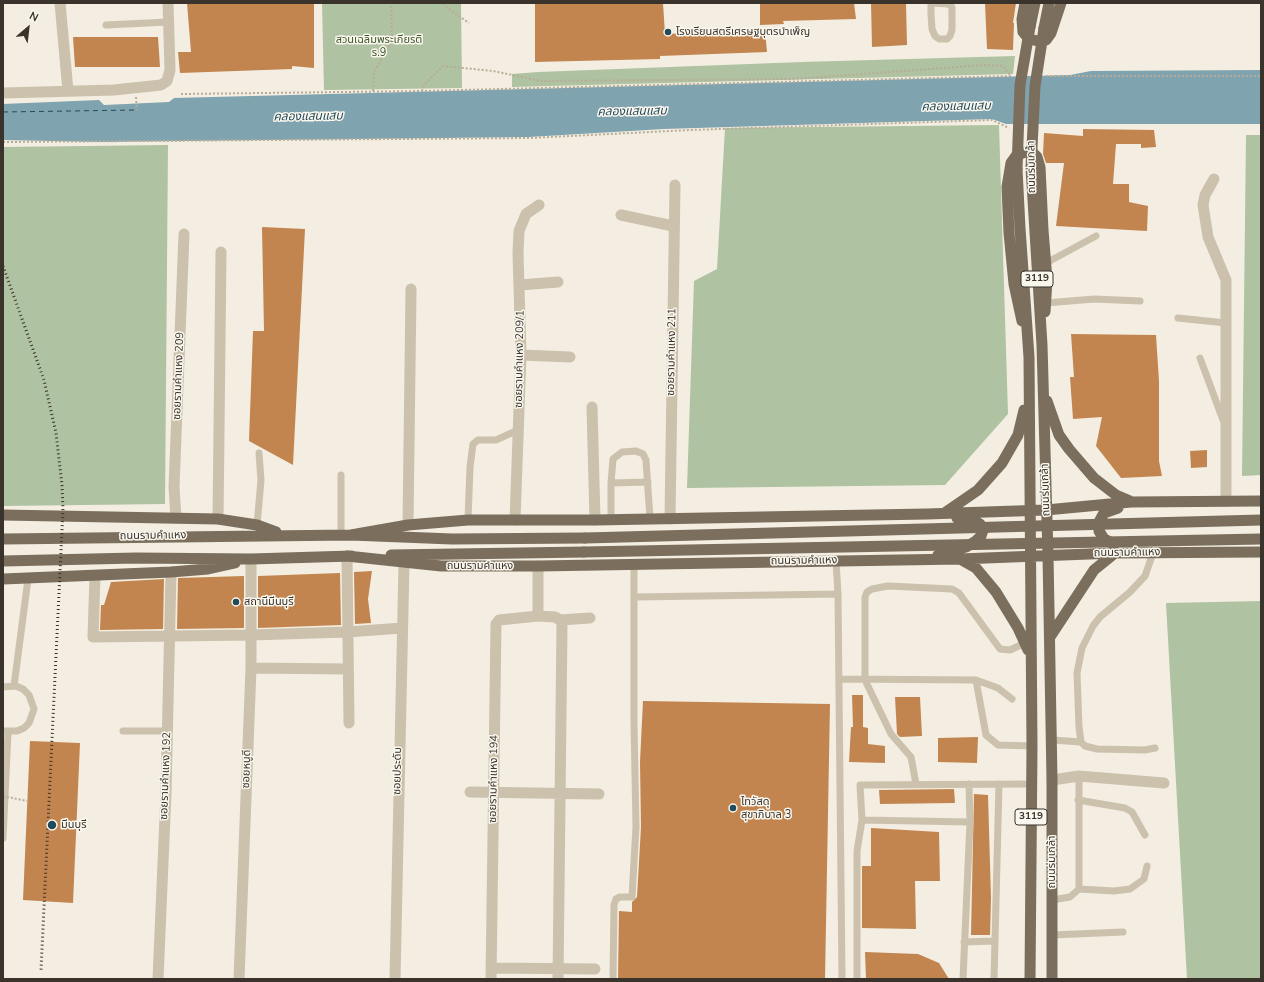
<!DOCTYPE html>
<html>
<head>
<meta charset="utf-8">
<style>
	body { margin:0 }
	#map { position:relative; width:1264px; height:982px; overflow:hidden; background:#f3eee1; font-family:"Nunito Sans",sans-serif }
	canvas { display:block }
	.frame { position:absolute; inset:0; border:4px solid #3a332b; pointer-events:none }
	.north { position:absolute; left:8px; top:8px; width:40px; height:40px; -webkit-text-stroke:3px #faf7ee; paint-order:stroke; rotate:28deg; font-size:11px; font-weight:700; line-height:16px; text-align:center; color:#3a332b }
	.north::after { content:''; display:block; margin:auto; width:14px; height:18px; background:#3a332b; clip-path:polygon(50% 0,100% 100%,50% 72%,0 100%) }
</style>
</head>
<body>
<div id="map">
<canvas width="1264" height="982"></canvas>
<div class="frame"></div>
<div class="north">N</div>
</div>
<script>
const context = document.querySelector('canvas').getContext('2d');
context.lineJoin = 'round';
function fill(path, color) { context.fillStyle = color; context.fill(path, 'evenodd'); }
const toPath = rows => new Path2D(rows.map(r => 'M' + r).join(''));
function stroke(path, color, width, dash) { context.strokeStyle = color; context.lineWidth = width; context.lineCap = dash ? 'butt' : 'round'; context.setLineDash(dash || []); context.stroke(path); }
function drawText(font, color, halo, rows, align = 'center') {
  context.font = font + ' "Nunito Sans","Noto Sans Thai",sans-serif'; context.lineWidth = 3; context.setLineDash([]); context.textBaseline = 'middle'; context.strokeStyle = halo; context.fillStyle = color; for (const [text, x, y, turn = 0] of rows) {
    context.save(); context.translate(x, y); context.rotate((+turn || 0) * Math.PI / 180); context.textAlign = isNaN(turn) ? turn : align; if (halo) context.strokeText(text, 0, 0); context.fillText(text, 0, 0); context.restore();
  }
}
fill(toPath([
	[322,3,461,3,462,88,324,90],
	[1015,56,1013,74,512,87,512,74,538,72,802,62],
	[999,125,1008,414,945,485,687,488,694,281,717,269,725,128],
	[1246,135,1261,135,1261,475,1242,476],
	[168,145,165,504,3,506,3,147],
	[1261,601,1261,979,1187,979,1166,603]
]), '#afc2a1');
fill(toPath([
	[1261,70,1261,124,1006,124,992,119,664,129,529,137,99,142,3,140,3,104,99,100,104,105,169,102,174,98,1070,75,1091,71]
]), '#80a3b0');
stroke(toPath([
	[3,112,137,110]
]), '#214a5b', 1, [5, 4]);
fill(toPath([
	[187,3,314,3,314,68,292,66,292,69,180,73,178,52,191,52],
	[535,3,663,3,665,34,765,30,767,52,660,56,660,59,535,62],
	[760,3,854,3,856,19,783,21,784,24,760,25],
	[871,3,906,3,907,45,872,47],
	[985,3,1016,3,1013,23,1014,23,1013,50,987,49],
	[73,37,158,37,160,67,75,67],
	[1083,129,1154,130,1156,147,1141,148,1141,144,1116,144,1113,184,1129,184,1129,202,1148,206,1147,231,1056,226,1064,163,1046,163,1043,154,1044,133,1083,136],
	[262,227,305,229,293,465,249,441,253,331,264,331],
	[1071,334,1156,335,1159,381,1159,461,1162,476,1121,478,1096,446,1102,417,1073,419,1070,377,1074,377],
	[1207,450,1207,467,1191,468,1190,451],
	[372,571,368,599,371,623,355,624,354,572],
	[340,573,341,625,258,628,258,576],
	[244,576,244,628,177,629,178,578],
	[164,579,163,629,100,630,101,605,104,605,111,582],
	[852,695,863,695,863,727,868,728,868,744,885,746,885,763,849,762,851,727,853,727],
	[895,697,920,697,922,736,900,737,897,734],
	[643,701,830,704,825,979,618,979,619,911,632,912,632,902,637,897,641,827,640,762],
	[978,737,977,763,938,762,938,738],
	[30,741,80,743,73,903,23,900],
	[954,789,955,803,880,804,879,790],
	[974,794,988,795,991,898,990,935,971,935],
	[871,828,939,832,940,881,915,881,916,929,862,928,862,866,871,866],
	[865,952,918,954,939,963,949,979,866,979]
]), '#c3854f');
stroke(toPath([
	[444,3,446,7,469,23],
	[1046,76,1261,76],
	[373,91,374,72,392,41,391,3],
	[422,91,424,85,443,66,493,71,541,81,792,79,985,65,1003,66,1010,75],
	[181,94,422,91,1012,76],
	[136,97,137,110],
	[3,142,530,138,690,130,992,120,1009,128]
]), '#b7ac97', 2, [2, 2]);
stroke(toPath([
	[931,3,931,14,932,29,935,36,939,39,947,39,950,36,952,30,952,7,948,4,931,3],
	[106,25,168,22],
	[1046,263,1096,236],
	[1046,303,1094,299,1140,301],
	[1178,318,1226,323],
	[1200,358,1223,420],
	[611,483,648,482],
	[468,520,470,467,473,444,478,440,496,440,518,430],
	[611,520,611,483,613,459,622,452,636,451,643,454,646,460,650,519],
	[257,525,261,480,259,453],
	[341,535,341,475],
	[1153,553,1145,576,1130,592,1100,617,1093,626,1082,648,1077,673,1079,727,1081,742,1085,746,1097,749,1145,750,1155,748],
	[836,561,838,594,842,979],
	[635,597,838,594],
	[839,679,976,680,998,688,1012,699],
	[976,680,986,735,998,745,1032,746],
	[14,686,28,579],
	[3,687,16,686,23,689,29,695,34,709,29,723,24,728,17,731,3,731],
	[123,731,168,731],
	[1052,740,1081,742],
	[916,784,911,757,891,734,865,680,865,597,867,592,872,589,888,586,952,589,959,593,1000,649,1010,650,1025,643],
	[1078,800,1125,808,1132,812,1145,835],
	[970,822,862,820,860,785,1031,784],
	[3,838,8,732],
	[1079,889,1114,891,1130,889,1144,879,1147,866],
	[1052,900,1070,897,1079,889,1079,776],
	[1052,935,1123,932],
	[964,942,994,941],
	[613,979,614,905,616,899,620,897,632,897,636,827,634,723,634,564],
	[857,979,857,851,862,820],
	[963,979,970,822,969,784],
	[994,979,999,784]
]), '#cbc1ad', 7);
stroke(toPath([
	[60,3,68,91],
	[3,93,114,90,161,85,167,81,170,70,168,3],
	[1214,179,1205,195,1203,205,1208,237,1226,280,1226,501],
	[621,215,673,226],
	[520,285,558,282],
	[521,355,570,357],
	[592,407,595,520],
	[176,518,174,487,184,234],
	[218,519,221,252],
	[670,519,675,185],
	[515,520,521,355,518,253,519,231,526,214,539,205],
	[408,525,411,289],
	[347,556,349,723],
	[95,576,93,637,251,635,347,632,402,628],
	[538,616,538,566],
	[560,620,590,618],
	[251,668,348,669],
	[1052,780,1079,776,1164,783],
	[470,792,599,794],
	[491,968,595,969],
	[158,979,166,793,171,572],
	[239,979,251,668,251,559],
	[395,979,404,563],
	[491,979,496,624,499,620,538,616,555,617,560,620,562,624,558,979]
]), '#cbc1ad', 11);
stroke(toPath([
	[1025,3,1022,19,1023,32,1029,39,1038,41,1046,40,1051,33,1061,3],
	[1030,27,1035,3],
	[1044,28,1049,3],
	[1031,168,1042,345,1048,555,1052,780,1052,979],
	[1017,169,1020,228,1029,357,1032,746,1030,979],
	[1022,321,1014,284,1009,233,1007,187,1011,163,1016,156,1025,152,1033,153,1037,157,1040,167,1043,230,1047,280,1045,312],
	[1047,401,1059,435,1069,449,1094,478,1116,495,1130,501],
	[946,512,978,490,1002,463,1018,435,1024,410],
	[3,515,218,519,257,525,276,532],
	[351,535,408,525,468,520,595,520,927,514,1046,510,1131,502,1261,501],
	[3,539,351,535,452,539,585,538],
	[1114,544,1104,539,1099,531,1099,522,1104,513,1118,508],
	[391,555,584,552],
	[938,555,966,547,976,541,981,536,983,530,980,524,973,520,957,518],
	[347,556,441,566,538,566,960,559,1115,553,1261,552],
	[960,559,976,568,996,592,1018,628,1028,650],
	[3,561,136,558,251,559,352,556],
	[3,579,171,572,208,569,235,563],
	[1050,637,1094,570,1115,553]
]), '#7b6e5d', 11);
stroke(toPath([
	[3,266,44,380,56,433,62,485,63,509,41,970]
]), '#3a332b', 3, [1, 3]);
stroke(toPath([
	[3,796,27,801]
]), '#b7ac97', 2, [2, 2]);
stroke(toPath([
	[1031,168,1035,86,1044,28],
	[1017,169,1020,85,1030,27],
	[585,538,1261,520],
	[584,552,1261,539]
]), '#7b6e5d', 11);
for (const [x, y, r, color] of [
	[668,32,4,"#214a5b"],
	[236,602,4,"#214a5b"],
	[733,808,4,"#214a5b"],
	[52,825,5,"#214a5b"]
]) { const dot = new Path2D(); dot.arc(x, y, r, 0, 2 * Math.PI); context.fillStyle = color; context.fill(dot); stroke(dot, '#faf7ee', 1.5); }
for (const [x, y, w] of [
	[1037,279,32],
	[1031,817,32]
]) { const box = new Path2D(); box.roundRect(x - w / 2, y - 8, w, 16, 3); context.fillStyle = '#faf7ee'; context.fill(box); stroke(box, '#3a332b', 1); }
drawText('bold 10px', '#3a332b', null, [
	["3119",1037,279],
	["3119",1031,817]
]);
drawText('11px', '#3a332b', '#faf7ee', [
	["โรงเรียนสตรีเศรษฐบุตรบำเพ็ญ",676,32],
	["สถานีมีนบุรี",244,602],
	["ไทวัสดุ",741,802],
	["สุขาภิบาล 3",741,815],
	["มีนบุรี",61,825]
], 'left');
drawText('11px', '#40582f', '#faf7ee', [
	["สวนเฉลิมพระเกียรติ",379,40],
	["ร.9",379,53]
]);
drawText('11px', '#3a332b', '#faf7ee', [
	["ถนนร่มเกล้า",1032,167,-91],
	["ซอยรามคำแหง 211",672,352,-89],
	["ซอยรามคำแหง 209/1",520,359,-89],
	["ซอยรามคำแหง 209",179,376,-88],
	["ถนนร่มเกล้า",1046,490,-92],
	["ถนนรามคำแหง",153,536,-1],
	["ถนนรามคำแหง",1127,553,-1],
	["ถนนรามคำแหง",804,561,-1],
	["ถนนรามคำแหง",480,566],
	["ซอยหนูดี",247,769,-88],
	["ซอยประดับ",398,771,-89],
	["ซอยรามคำแหง 192",166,776,-88],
	["ซอยรามคำแหง 194",494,779,-89],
	["ถนนร่มเกล้า",1052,862,-90]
]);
drawText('italic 12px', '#214a5b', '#faf7ee', [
	["คลองแสนแสบ",956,107,-1],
	["คลองแสนแสบ",632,112,-1],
	["คลองแสนแสบ",308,117,-1]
]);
</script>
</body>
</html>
